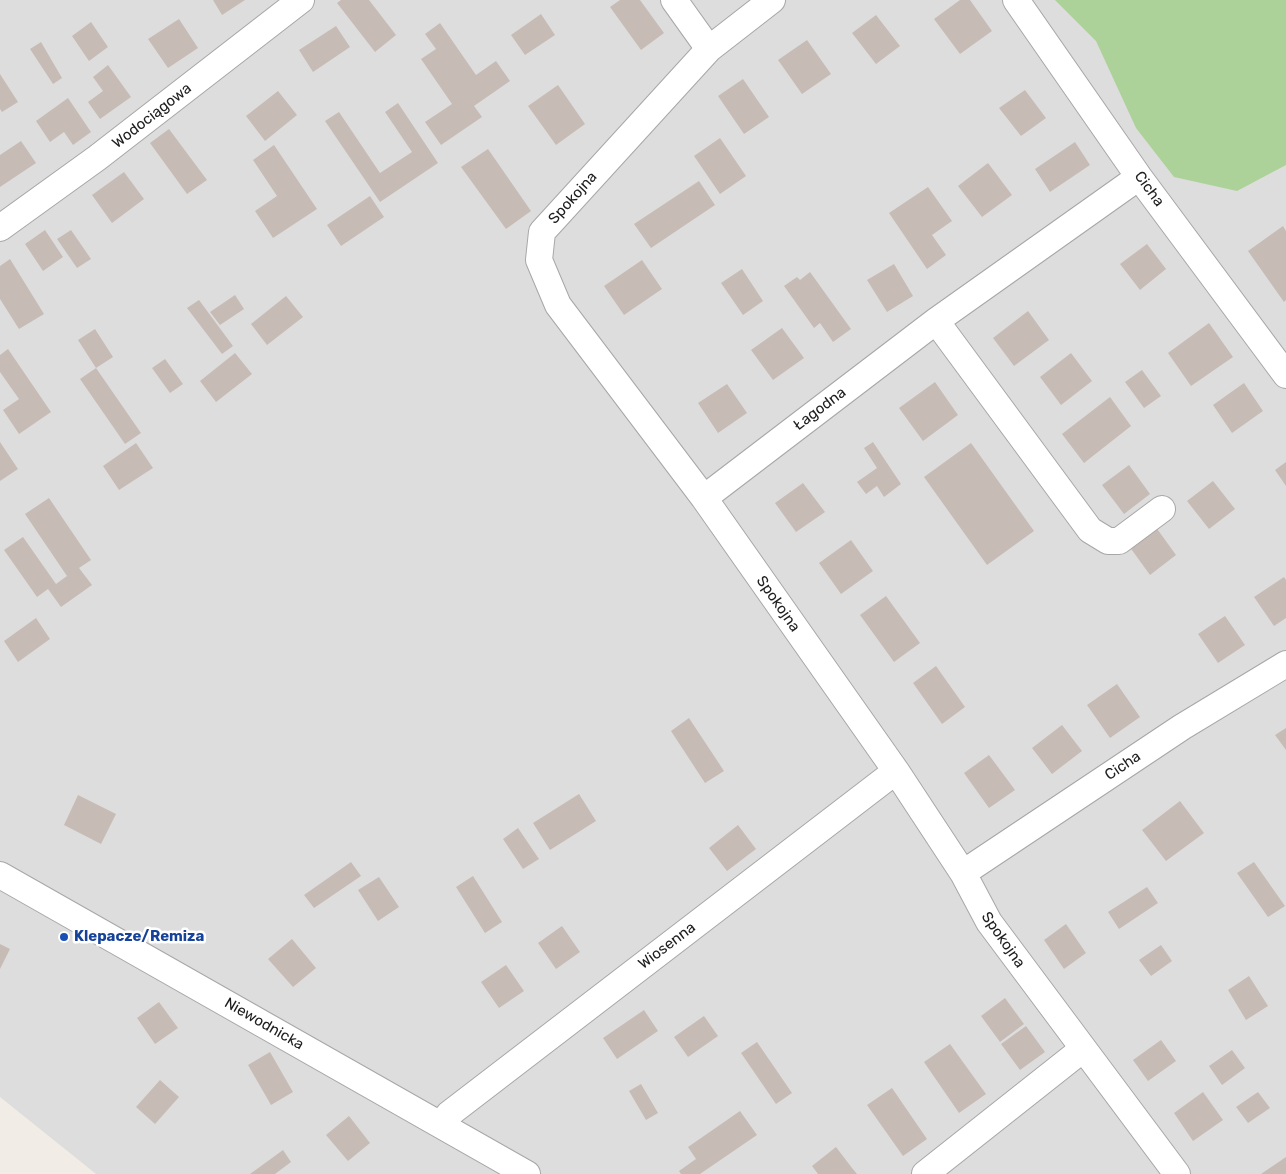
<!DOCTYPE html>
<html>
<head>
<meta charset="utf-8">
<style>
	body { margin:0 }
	canvas { display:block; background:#f1ede6 }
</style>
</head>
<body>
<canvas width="1286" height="1174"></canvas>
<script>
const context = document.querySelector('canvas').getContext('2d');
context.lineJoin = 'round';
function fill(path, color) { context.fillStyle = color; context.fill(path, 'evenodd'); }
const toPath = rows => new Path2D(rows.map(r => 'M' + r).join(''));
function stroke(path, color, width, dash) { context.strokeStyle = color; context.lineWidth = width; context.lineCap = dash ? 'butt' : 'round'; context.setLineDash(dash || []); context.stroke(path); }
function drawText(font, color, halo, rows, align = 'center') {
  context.font = font + ' Rubik,sans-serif'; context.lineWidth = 5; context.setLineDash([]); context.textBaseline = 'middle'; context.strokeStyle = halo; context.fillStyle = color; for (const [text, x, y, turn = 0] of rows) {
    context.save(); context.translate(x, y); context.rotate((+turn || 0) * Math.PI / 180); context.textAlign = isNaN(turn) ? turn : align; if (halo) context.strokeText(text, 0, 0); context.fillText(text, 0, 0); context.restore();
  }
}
fill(toPath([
	[0,0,1286,0,1286,1174,96,1174,0,1097]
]), '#dedddd');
fill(toPath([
	[1055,0,1286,0,1286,165,1237,191,1174,177,1136,128,1096,41]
]), '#acd299');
fill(toPath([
	[213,0,245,0,222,15],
	[341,0,369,0,396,35,375,52,337,3],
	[620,0,640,0,664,33,641,50,610,7],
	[960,0,970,0,992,31,960,54,934,19],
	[541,14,555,35,525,55,511,35],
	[876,15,900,46,876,64,852,33],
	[179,19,198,48,168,68,148,39],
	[91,22,108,47,89,61,72,36],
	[440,23,476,75,496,61,510,81,474,106,482,117,441,145,425,122,452,104,421,59,436,49,425,34],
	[336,26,350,47,313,72,299,50],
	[807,40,831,74,802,94,778,60],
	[41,42,62,78,53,84,30,49],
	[108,65,131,97,100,119,88,102,103,91,93,77],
	[0,74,18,102,2,112,0,109],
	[743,79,769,117,744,134,718,96],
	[558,85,585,124,556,145,528,106],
	[1025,90,1046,118,1021,136,999,108],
	[278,91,297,115,265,141,246,116],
	[68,98,91,132,73,145,64,132,50,142,36,121],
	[398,103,438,163,380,202,325,121,339,112,380,173,412,152,385,112],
	[169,129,207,180,187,194,150,143],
	[720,138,746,176,720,194,694,156],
	[21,141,36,163,0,187,0,155],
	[1075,142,1090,165,1050,192,1035,169],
	[274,145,317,209,273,238,255,211,277,196,253,160],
	[488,149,531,211,506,229,461,167],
	[988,163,1012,195,982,217,958,186],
	[124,172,144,199,112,223,92,195],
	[699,181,715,205,651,248,634,224],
	[928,187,952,221,932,235,946,255,927,269,889,213],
	[370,196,384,217,341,246,327,225],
	[1283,226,1286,231,1286,300,1284,302,1248,251],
	[45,230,63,257,43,271,25,244],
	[71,230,91,259,77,268,57,239],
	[1147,244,1166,269,1140,290,1120,264],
	[10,259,44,314,19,329,0,299,0,266],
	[642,260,662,289,624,315,604,286],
	[894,264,913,296,887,312,867,280],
	[742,269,763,301,743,315,721,283],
	[810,272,851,329,833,342,820,323,814,328,784,286,797,277,800,280],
	[235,295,244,309,220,325,210,312],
	[286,296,303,317,267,345,251,324],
	[199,300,233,346,222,354,187,308],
	[1028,311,1049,340,1014,366,993,338],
	[1209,323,1233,357,1191,386,1168,353],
	[782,328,804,358,773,380,751,350],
	[95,329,113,357,96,368,78,340],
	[8,349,51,412,19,434,3,410,19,399,0,372,0,355],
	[235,353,252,374,216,402,200,381],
	[1071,353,1092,381,1061,405,1040,377],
	[165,359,183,384,170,393,152,368],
	[96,368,141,433,125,444,80,379],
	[1142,370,1161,396,1144,408,1125,382],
	[935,382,958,415,923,441,899,408],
	[1244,383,1263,411,1232,433,1213,405],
	[727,384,747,413,718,433,698,403],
	[1110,397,1131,426,1084,463,1062,434],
	[0,442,18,469,0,481],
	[873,442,901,484,884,497,877,486,866,494,857,482,877,468,864,448],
	[136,443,153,468,119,490,103,466],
	[971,443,1034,531,987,565,924,477],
	[1286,462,1286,486,1275,470],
	[1129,465,1150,494,1124,514,1102,485],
	[1213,481,1235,509,1209,529,1187,501],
	[803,483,825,512,796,532,775,503],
	[49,498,91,560,79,568,92,585,61,607,48,589,37,597,4,550,23,537,56,584,67,576,25,514],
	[1155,526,1176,555,1150,575,1129,546],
	[851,540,873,571,841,594,819,563],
	[1284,577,1286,580,1286,618,1274,626,1254,597],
	[886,596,920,643,894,662,860,615],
	[1225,616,1245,645,1218,663,1198,634],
	[36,618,50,639,18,662,4,641],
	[936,666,965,707,942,724,913,683],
	[1117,684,1140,717,1110,738,1087,705],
	[689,718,724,771,705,783,671,731],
	[1062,725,1082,751,1052,774,1032,748],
	[1286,728,1286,750,1275,735],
	[989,755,1015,790,989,808,964,773],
	[579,794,596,821,550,850,533,823],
	[78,795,116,814,101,844,64,825],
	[1180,801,1204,833,1166,861,1142,830],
	[738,825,756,849,727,871,709,848],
	[518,828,539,859,523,869,503,839],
	[351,862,361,876,314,908,304,895],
	[1254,862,1285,906,1268,917,1237,873],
	[473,876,502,922,485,933,456,887],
	[379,877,399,907,378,921,358,890],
	[1147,887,1158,903,1119,929,1108,912],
	[1066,924,1086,953,1064,969,1044,940],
	[562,926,580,952,556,969,538,943],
	[292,939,316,968,293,987,268,959],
	[0,944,10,949,0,969],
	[1161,945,1172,961,1151,976,1139,960],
	[506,965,524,991,499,1008,481,982],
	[1249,976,1268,1006,1246,1020,1228,990],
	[1005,998,1024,1024,1000,1042,981,1016],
	[159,1002,178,1028,155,1044,137,1018],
	[644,1010,658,1031,617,1059,603,1038],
	[704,1016,718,1036,688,1057,674,1037],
	[1026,1026,1045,1052,1020,1070,1001,1044],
	[1161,1040,1176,1061,1148,1081,1133,1060],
	[757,1042,792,1093,776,1104,741,1053],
	[950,1044,986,1094,959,1113,924,1062],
	[1232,1050,1245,1068,1222,1085,1209,1066],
	[270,1052,293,1092,271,1105,248,1065],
	[160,1080,179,1097,155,1124,136,1107],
	[641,1084,658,1113,646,1120,629,1091],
	[892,1088,927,1139,903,1156,867,1105],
	[1203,1092,1223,1120,1193,1141,1174,1113],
	[1258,1092,1270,1108,1248,1123,1236,1107],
	[740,1111,757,1135,700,1174,681,1174,679,1171,696,1159,688,1147],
	[349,1116,370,1143,348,1161,326,1135],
	[836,1147,852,1168,857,1174,818,1174,812,1166],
	[283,1150,291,1162,275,1174,250,1174],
	[1286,1157,1286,1174,1261,1174]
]), '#c6bcb5');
const minor = toPath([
	[674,0,709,49],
	[772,0,709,49,542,232,539,260,558,305,704,498,896,771,963,873,989,922,1177,1174],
	[1016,0,1139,177,1286,375],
	[0,228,97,158,301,0],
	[936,321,1090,530,1108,541,1119,541,1162,509],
	[704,498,936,321,1139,177],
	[963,873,1182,727,1286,664],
	[0,875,527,1174],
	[441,1124,449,1114,896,771],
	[925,1174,1083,1049]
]);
stroke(minor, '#a7a7a7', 28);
stroke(minor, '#fff', 26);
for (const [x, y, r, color] of [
	[64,937,5,"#1a4fb4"]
]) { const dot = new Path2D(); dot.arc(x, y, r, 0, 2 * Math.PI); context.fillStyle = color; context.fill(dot); stroke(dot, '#fff', 2); }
drawText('15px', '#202020', '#fff', [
	["Wodociągowa",152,116,-38],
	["Cicha",1149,189,54],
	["Spokojna",573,198,-48],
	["Łagodna",820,409,-37],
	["Spokojna",778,604,55],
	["Cicha",1123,766,-34],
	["Spokojna",1003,940,55],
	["Wiosenna",667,946,-37],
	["Niewodnicka",264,1024,30]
]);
drawText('bold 15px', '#164399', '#fff', [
	["Klepacze/Remiza",74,937]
], 'left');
</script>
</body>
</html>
